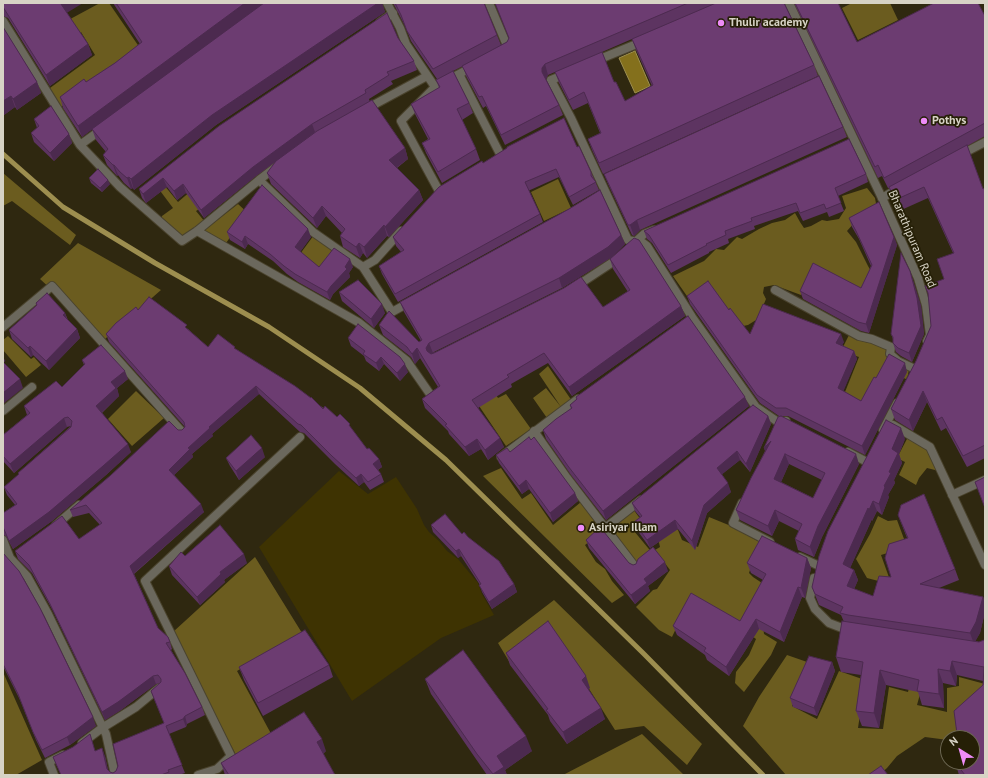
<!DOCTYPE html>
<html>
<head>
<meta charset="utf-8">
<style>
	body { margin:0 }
	#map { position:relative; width:988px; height:778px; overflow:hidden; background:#2f2810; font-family:"PT Sans",sans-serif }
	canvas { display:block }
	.frame { position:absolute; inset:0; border:4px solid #d7d3c5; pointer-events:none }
	.north { position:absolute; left:940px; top:730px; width:40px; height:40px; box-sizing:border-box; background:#251f06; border:1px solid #6c6752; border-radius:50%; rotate:323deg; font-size:11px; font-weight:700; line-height:16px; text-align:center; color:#d7d3c5 }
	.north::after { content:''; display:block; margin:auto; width:14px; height:18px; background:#ee8cf8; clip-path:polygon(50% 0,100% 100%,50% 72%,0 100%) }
</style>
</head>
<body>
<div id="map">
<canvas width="988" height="778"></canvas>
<div class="frame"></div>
<div class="north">N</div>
</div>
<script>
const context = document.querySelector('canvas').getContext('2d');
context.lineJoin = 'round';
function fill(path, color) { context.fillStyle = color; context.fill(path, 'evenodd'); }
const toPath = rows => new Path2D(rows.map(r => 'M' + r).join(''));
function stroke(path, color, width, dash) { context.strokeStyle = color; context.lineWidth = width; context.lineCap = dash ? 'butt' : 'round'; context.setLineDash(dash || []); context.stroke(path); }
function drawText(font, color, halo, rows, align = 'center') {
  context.font = font + ' "PT Sans",sans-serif'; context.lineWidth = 3.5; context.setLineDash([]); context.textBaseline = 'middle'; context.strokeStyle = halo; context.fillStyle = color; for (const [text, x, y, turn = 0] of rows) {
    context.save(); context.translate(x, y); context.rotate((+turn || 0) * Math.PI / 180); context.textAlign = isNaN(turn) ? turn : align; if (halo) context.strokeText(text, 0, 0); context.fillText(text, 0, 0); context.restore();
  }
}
fill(toPath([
	[339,471,368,494,396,477,417,509,424,525,429,532,439,541,447,551,458,559,478,583,482,594,494,615,441,638,352,701,259,547]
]), '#3e3302');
fill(toPath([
	[100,3,109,3,142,51,61,107,50,88,95,55,81,32,69,38,61,24],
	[852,3,890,3,898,20,858,40,842,8],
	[3,173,76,235,70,245,12,201,3,206],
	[159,179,178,202,192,190,204,206,196,211,205,222,183,238,162,218,162,216,173,208,155,184],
	[558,179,571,208,544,221,531,192],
	[867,188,875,198,877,209,855,222,847,231,856,242,868,266,875,278,860,293,806,285,801,295,774,285,764,287,763,293,766,299,761,311,756,320,748,325,743,326,727,308,712,287,689,299,673,276,704,261,716,249,724,250,737,237,742,239,759,229,772,223,785,220,795,213,800,222,804,228,811,226,822,220,827,221,839,219,846,208,842,196],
	[238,204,249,214,244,218,226,243,203,231],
	[314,235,337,252,321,273,300,254],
	[78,243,161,290,105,339,40,279],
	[849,335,865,342,878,343,888,348,909,369,908,375,906,379,886,371,863,409,845,392,859,357,841,351],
	[8,336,31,359,34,357,41,365,26,377,3,350,3,340],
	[548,366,572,401,547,418,533,398,546,388,561,407,539,374],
	[485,377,498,398,506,394,531,429,506,446,467,388],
	[136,391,164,418,132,446,108,419],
	[908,437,929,449,939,471,927,468,919,478,916,485,899,475,905,462,897,458],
	[501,468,522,499,531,493,553,525,581,502,602,532,585,545,596,562,605,569,612,581,624,595,612,603,483,476],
	[633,509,644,524,634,531,653,554,638,567,610,530],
	[878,516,888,521,897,520,907,547,881,555,891,583,886,583,867,578,856,559,870,534],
	[709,517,731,526,763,544,753,561,749,573,753,577,765,585,763,626,764,634,777,642,771,655,744,692,735,683,736,672,749,655,756,639,745,631,681,618,672,637,659,630,636,607,653,590,657,589,670,570,655,550,660,547,657,534,671,524,678,530,682,540,698,547],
	[255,557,302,633,237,671,275,741,237,757,173,632],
	[554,600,702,744,687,765,644,726,615,730,552,630,510,663,498,643],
	[787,655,810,663,792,706,817,719,839,671,865,680,858,728,883,729,889,687,908,692,912,675,925,676,917,705,947,712,947,688,959,686,959,677,985,684,956,724,956,738,948,738,948,740,925,737,897,756,887,768,879,775,786,775,743,726,759,697],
	[3,672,42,760,16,775,3,775],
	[642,734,684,775,563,775]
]), '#6b5c1f');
const water = toPath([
	[635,51,650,86,635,93,619,58,635,51]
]);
fill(water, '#84701c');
stroke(water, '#9d8e4f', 1);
stroke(toPath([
	[3,154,63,207,155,263,269,327,360,388,446,460,644,654,763,775]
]), '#9d8e4f', 5);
const minor = toPath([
	[387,3,400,28,406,44,435,87,401,121,439,191],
	[489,3,508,48,504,50],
	[3,21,80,145,120,187,182,241,197,231,259,180,276,167],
	[380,22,393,13],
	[595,61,644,41],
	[459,74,500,154],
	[566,74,551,80,571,118,628,240,643,243,647,246,692,317,756,407,778,422,786,421],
	[446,81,474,66],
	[366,109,427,76],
	[80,145,102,129],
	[960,155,985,142],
	[259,180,313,232,363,267,375,260,401,231],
	[882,198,899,188],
	[197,231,358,322,407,361,432,397],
	[633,244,644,234,654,230],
	[363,267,392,312,410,302],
	[575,287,619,258],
	[775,290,859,336,872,339,891,347,890,354,898,361,915,369],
	[3,327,52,286,183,433],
	[3,411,32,387],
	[893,425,930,447,985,565],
	[534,431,567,478,636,568],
	[848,452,867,462],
	[501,457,578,399],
	[952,495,985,480],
	[742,503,733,523,770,542],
	[56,525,79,505],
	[605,528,641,500],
	[3,540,10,558,27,576,48,614,106,734,115,775],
	[800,557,817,565],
	[82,743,102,728,136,707,159,688],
	[54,775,49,762,63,755],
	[198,775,217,769,231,756,145,581,300,437]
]);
const tertiary = toPath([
	[789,3,882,198,918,278,926,305,930,335,927,341],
	[883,430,897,403],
	[814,578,810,598,815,609,829,623,850,631]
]);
stroke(minor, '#4a432d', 10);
stroke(tertiary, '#4a432d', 10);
stroke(minor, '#6b685d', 8);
stroke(tertiary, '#6b685d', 8);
fill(toPath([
	[3,3,67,13,88,44,92,55,50,86,8,18,3,16],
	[113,3,382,3,385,12,216,125,134,190,133,188,131,189,124,183,118,175,117,176,107,165,103,155,106,152,96,140,92,129,82,137,63,108,60,97,86,82,115,63,140,44],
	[393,3,484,3,501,45,507,42,509,38,495,3,784,3,814,65,818,76,603,174,592,150,588,139,600,133,588,103,573,110,559,83,555,72,548,75,546,79,559,105,563,115,505,145,486,106,483,108,466,76,463,66,453,71,469,103,473,113,462,120,476,149,480,160,442,183,426,153,422,143,428,139,415,114,411,104,439,88,436,80,437,79,411,41,405,26],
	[632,39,636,50,652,86,625,101,614,82,602,52],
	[794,3,841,3,838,4,857,42,985,16,985,136,967,146,983,189,985,188,985,458,967,467,946,428,941,431,927,402,913,431,895,420,891,409,916,361,931,326,944,279,953,253,928,198,899,211,893,198,889,188,888,188,882,176,878,178],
	[3,27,37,82,41,93,17,110,15,107,4,115,3,114],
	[398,38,414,61,417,70,391,81,393,84,369,99,370,102,405,148,408,159,397,168,419,190,423,200,389,237,387,236,367,258,363,253,360,258,343,247,340,236,342,233,326,216,317,228,271,184,267,173,316,132,256,176,204,218,186,193,177,200,167,187,146,203,142,198,139,189],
	[34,119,69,134,72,143,54,161,34,142,31,133,37,128],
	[843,127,847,137,640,230,634,236,632,235,608,184,604,174],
	[577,147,591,172,599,190,573,205,559,177,528,191,540,214,543,222,398,302,382,274,379,266,401,252,396,246,393,237,483,163],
	[866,174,868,182,838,196,844,211,829,217,827,212,803,221,798,211,754,226,755,229,728,239,729,243,709,252,709,253,671,273,652,243,647,239,644,231],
	[89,178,110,184,102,192,91,183],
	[849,218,894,237,897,245,869,333,861,331,803,299,800,291,861,288,871,266,859,239,852,227],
	[227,232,311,237,300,252,319,267,353,267,349,273,350,277,333,294,330,300,298,282,287,274,273,261,248,244,245,249,230,240],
	[621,235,625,244,612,257,562,288,432,353,603,307,628,292,613,269,610,259,681,306,685,316,572,396,548,363,511,384,512,387,478,408,504,447,488,460,481,449,469,456,449,434,448,431,425,408,422,399,438,387,420,358,415,364,411,357,383,335,379,325,419,342,421,341,404,312,400,302],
	[910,271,921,306,924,334,912,362,901,356,896,352,893,343,893,339,891,334],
	[339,292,385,313,374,328,342,301],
	[687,296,729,310,750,334,844,342,842,345,854,351,857,359,843,391,861,401,876,378,907,372,865,455,788,416,781,416,859,464,822,537,814,557,798,550,795,539,799,531,779,521,772,536,740,520,736,510,765,451,764,448,779,416,760,403,690,304],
	[789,464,822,480,813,498,781,482],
	[36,303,65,313,68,320,77,329,80,338,49,370,33,355,31,357,12,339,9,330,37,306],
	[138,310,188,329,208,347,236,349,337,417,351,428,367,449,379,459,382,467,378,470,381,474,384,482,370,490,364,482,359,486,335,464,304,433,300,432,259,394,212,434,213,436,192,454,193,457,174,475,204,512,134,574,158,628,170,642,172,649,171,650,202,707,205,715,187,724,186,727,169,734,185,773,179,775,61,775,53,757,96,751,105,756,108,770,110,772,113,773,116,771,164,723,151,691,161,683,156,684,121,710,105,720,53,611,32,573,18,559,15,551,79,539,100,525,89,513,73,517,70,510,178,430,182,430,185,427,109,342,106,334],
	[348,338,408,372,400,381,384,364,379,371,366,361,364,356,351,346],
	[82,360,128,379,117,388,119,396,102,413,131,452,106,475,52,521,13,549,6,536,3,535,3,513,15,505,7,495,4,487,18,475,18,473,71,426,67,427,14,473,3,461,3,435,27,415,24,406,62,387,84,365],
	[576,397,749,406,606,520,571,475,546,439,543,430,571,409,570,405,577,399],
	[768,416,771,424,750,472,740,460,722,474,731,492,707,513,695,550,678,529,650,548,637,530,634,522,640,517,635,511,632,503],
	[905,439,899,454,902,463,894,480,895,483,888,495,889,497,882,515,877,511,872,521,872,519,850,568,854,570,858,580,854,589,873,596,891,577,907,538,898,515,955,569,959,580,939,588,983,597,985,603,985,612,980,633,975,641,979,642,985,640,985,775,959,775,955,762,972,762,972,738,958,738,957,734,983,685,983,681,957,675,956,686,943,683,944,708,922,705,918,692,886,685,879,728,862,726,856,711,861,675,841,672,836,657,844,622,841,615,819,605,812,587],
	[510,452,575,493,578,501,553,522,529,489,522,494,499,463,496,455],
	[265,457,239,480,230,466,226,458],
	[431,525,462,534,468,537,514,584,517,592,492,609,482,592,480,585,461,556,458,558,433,532],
	[586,540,633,565,668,571,648,586,650,591,635,604,589,548],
	[3,553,96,726,70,745,45,758,36,740,21,702,3,666],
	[185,556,247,563,224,580,225,582,200,605,172,575,169,566],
	[807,558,811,568,805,598,802,597,784,642,759,629,729,676,707,660,705,655,677,635,673,626,740,621,763,580,751,573,747,563],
	[506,653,590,688,588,689,605,719,567,744,550,721,548,715,510,665],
	[832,662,835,671,817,716,793,707,790,698],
	[329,665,333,677,263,716,244,680,239,667],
	[425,679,532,751,505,770,507,775,487,775,431,694],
	[326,751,323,754,335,775,225,775,221,763]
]), '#5d3461');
fill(toPath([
	[62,3,83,3,65,14,61,4],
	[245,3,264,3,82,137,78,126],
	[378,3,382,3,385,12,216,125,134,190,131,179,212,115],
	[88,44,92,55,50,86,46,75],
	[545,64,548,75,546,79,542,72,542,68],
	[37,82,41,93,17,110,13,99],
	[11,96,15,107,4,115,3,113,3,101],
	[312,124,315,132,256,176,204,218,201,210,253,167],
	[69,134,72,143,54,161,50,153],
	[405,148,408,159,393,170,389,160],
	[113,165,114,165,118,175,117,176],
	[129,177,133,188,131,189,127,178],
	[163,178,167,187,146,203,143,194],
	[108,180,110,184,102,192,100,188],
	[183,184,186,193,177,200,174,191],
	[419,190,423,200,389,237,385,227],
	[322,206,326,216,317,228,313,218],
	[637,220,640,230,634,236,630,225],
	[384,225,387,236,367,258,364,247],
	[308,229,311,237,298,255,295,247],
	[621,235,625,244,612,257,562,288,559,278],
	[245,236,248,244,245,249,242,242],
	[894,237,897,245,869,333,866,324],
	[359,243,363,253,360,258,356,247],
	[350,259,353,267,349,273,350,277,333,294,330,300,327,292,331,286],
	[910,271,921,306,924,334,912,362,909,353],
	[382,304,385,313,374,328,371,319],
	[681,306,685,316,572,396,569,387],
	[65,313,68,322,63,315],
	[77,329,80,338,49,370,46,361],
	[841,334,844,342,839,351,836,343],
	[429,343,433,353,430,357,427,351,426,348],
	[30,346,33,355,31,357,28,348],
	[417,348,420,358,415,364,412,354],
	[854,351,857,359,841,397,838,388],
	[381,357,384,364,379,371,376,363],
	[905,363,907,372,865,455,862,446],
	[405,364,408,372,400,381,397,373],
	[125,371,128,379,117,388,119,396,99,415,96,406,111,382],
	[20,379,23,388,3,404,3,393],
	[256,386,259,394,212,434,213,436,192,454,193,457,172,477,169,470,188,448,209,427],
	[923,391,927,402,913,431,909,420],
	[745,397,749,406,606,520,603,511],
	[768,416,771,424,750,472,746,464],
	[64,418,67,427,14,473,10,464],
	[901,428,905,439,899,454,902,463,894,480,895,483,888,495,889,497,882,515,879,504,884,486,889,472,892,449],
	[500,438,504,447,488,460,485,450],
	[477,439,481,449,469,456,465,447],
	[771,441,768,458,764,448],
	[128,444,131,452,106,475,52,521,13,549,9,541],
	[262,448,265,457,239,480,236,471],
	[737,451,740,460,720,476,717,468],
	[785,454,789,464,778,489,774,479],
	[856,454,859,464,822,537,814,557,810,547,818,526],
	[379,459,382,467,376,471,373,464],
	[361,474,364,482,359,486,356,478],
	[526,480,529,489,522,494,519,486],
	[728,483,731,492,707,513,695,550,692,541,704,505],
	[575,493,578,501,553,522,550,513],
	[873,501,877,511,872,521,872,519,847,575,843,564,868,508],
	[201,504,204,512,133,574,130,566],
	[775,510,779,521,772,536,768,526],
	[675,520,678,529,650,548,647,540],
	[459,549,461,556,458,558,456,551],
	[244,554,247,563,224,580,225,582,200,605,197,597,220,572],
	[807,558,811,568,805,598,801,588],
	[665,562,668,571,648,586,650,591,635,604,631,595,644,579],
	[854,570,858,580,851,597,847,586],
	[514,584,517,592,492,609,489,602],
	[798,587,802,597,784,642,780,632],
	[983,597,985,603,985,612,980,633,974,644,970,633],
	[756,619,759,629,729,676,726,667],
	[952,661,957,675,956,686,950,671],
	[832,662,835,671,817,716,814,708],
	[938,669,943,683,944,708,939,694],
	[880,670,886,685,879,728,874,713],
	[153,676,156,684,121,710,105,720,102,712],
	[586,676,590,688,586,691,582,680],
	[601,708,605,719,567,744,563,732],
	[185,716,187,724,186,727,183,719],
	[93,717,96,726,70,745,67,737],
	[526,736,532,751,505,770,507,775,493,775,497,756],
	[322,739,326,751,321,755,317,742],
	[102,748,105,756,109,775,107,769]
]), '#4c2a4f');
const building = toPath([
	[3,3,62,3,61,4,88,44,46,75,3,7,3,3],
	[116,3,245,3,78,126,60,97,84,79,86,82,115,63,142,42,116,3],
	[264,3,378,3,212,115,131,179,129,177,127,178,120,172,114,165,113,165,103,155,108,149,92,129,264,3],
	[395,3,484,3,497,35,433,69,407,31,401,15,395,3],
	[495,3,688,3,545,64,542,68,542,72,559,105,501,135,482,96,479,97,462,66,507,42,509,38,495,3],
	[716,3,784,3,814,65,599,163,588,139,601,133,584,92,569,100,555,72,602,52,614,82,616,82,625,101,653,85,632,39,716,3],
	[795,3,838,3,857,42,934,3,978,3,985,16,985,123,884,178,878,165,875,167,795,3],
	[387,13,398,38,414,61,387,72,389,75,365,90,366,93,312,124,253,167,201,210,183,184,174,191,163,178,143,194,139,189,219,126,387,13],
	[3,27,37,82,13,99,11,96,3,101,3,27],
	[453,71,469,103,457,109,476,149,438,172,422,143,430,139,411,104,440,87,436,80,453,71],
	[819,76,843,127,637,220,630,225,628,225,604,174,819,76],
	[372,100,405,148,389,160,419,190,385,227,384,225,364,247,359,243,356,247,340,236,345,229,322,206,313,218,267,173,276,161,317,131,372,100],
	[51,106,69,134,50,153,31,133,39,126,34,119,51,106],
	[564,118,577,147,579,146,591,172,591,176,596,182,569,197,556,169,525,182,540,214,395,294,379,266,404,250,393,237,439,187,482,161,483,163,507,148,507,147,564,118],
	[849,139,866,174,835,188,841,203,826,209,824,204,800,213,796,203,751,218,752,221,725,231,726,235,706,244,707,245,668,265,649,235,644,231,849,139],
	[967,145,983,189,985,188,985,445,963,456,942,417,937,420,923,391,909,420,891,409,916,361,931,326,928,293,925,286,944,279,937,259,954,253,924,187,895,200,889,187,967,145],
	[98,169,108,180,100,188,89,178,98,169],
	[262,185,308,229,295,247,319,267,334,248,350,259,345,267,347,269,331,286,327,292,295,274,284,266,270,254,245,236,242,242,227,232,262,185],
	[600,190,621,235,608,247,559,278,429,343,426,348,427,351,431,354,434,353,564,288,581,277,603,307,630,290,610,259,634,238,639,240,681,306,569,387,544,353,507,375,509,377,472,400,500,438,485,450,477,439,465,447,445,425,447,424,422,399,440,386,417,348,412,354,407,347,379,325,389,311,419,342,422,340,400,302,569,209,600,190],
	[879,202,894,237,866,324,858,322,800,291,813,263,861,288,872,265,856,231,849,218,879,202],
	[901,253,910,271,917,298,921,326,909,353,898,348,893,343,893,337,891,334,901,253],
	[358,280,382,304,371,319,339,292,358,280],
	[708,281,729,310,730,308,750,334,763,304,841,334,836,343,854,351,838,388,861,401,874,377,876,378,889,354,905,363,862,446,786,408,776,408,757,395,687,296,708,281],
	[47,293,65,313,63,315,77,329,46,361,30,346,28,348,9,330,37,305,36,303,47,293],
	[149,297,187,325,185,327,208,347,218,334,235,347,234,348,295,386,311,398,311,397,323,409,325,406,337,417,340,414,350,424,349,425,367,449,369,448,379,459,373,464,381,474,368,482,361,474,356,478,332,456,301,425,298,424,256,386,209,427,210,428,188,448,190,449,169,470,201,504,130,566,158,628,168,637,170,642,166,643,185,673,202,707,185,716,183,719,166,726,182,765,168,770,169,772,161,775,61,775,53,757,73,747,90,734,95,751,102,748,107,769,110,772,113,773,116,771,118,766,113,744,164,723,151,691,161,682,161,679,158,675,153,676,118,702,102,712,50,604,29,565,15,551,62,516,79,539,102,523,86,505,70,510,111,475,169,421,178,430,182,430,185,427,184,422,106,334,116,323,136,307,138,310,149,297],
	[688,316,745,397,603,511,568,466,543,430,556,419,572,408,570,405,577,399,576,397,688,316],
	[358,324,400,357,405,364,397,373,381,357,376,363,363,354,365,351,348,338,358,324],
	[101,345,125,371,111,382,116,388,96,406,128,444,103,466,49,512,9,541,3,527,3,513,17,504,4,487,19,474,18,473,71,427,72,421,68,417,64,418,10,464,3,456,3,435,30,413,24,406,56,381,62,387,85,364,82,360,101,345],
	[3,358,5,361,3,362,20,379,3,393,3,358],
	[753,405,768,416,746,464,737,451,717,468,728,483,704,505,692,541,675,520,647,540,634,522,642,516,632,503,753,405],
	[781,416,856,454,818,526,810,547,795,539,802,524,775,510,768,526,736,510,751,478,771,441,764,448,778,417,781,416],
	[785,454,825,473,813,498,774,479,785,454],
	[886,420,901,428,892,449,898,453,889,472,891,473,884,486,885,487,879,504,873,501,869,510,868,508,843,564,854,570,847,586,873,596,879,576,891,577,885,558,889,544,908,538,898,515,901,505,924,494,955,569,920,584,983,597,976,622,970,633,848,615,840,613,843,607,815,594,812,587,819,556,828,531,886,420],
	[251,435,262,448,236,471,226,458,251,435],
	[529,437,531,440,534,437,575,493,550,513,526,480,519,486,496,455,507,448,510,452,529,437],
	[985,477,985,508,975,482,985,477],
	[445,514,462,534,464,532,468,537,499,561,514,584,489,602,479,585,481,584,459,549,456,551,431,525,445,514],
	[220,525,244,554,220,572,221,574,197,597,169,566,181,552,185,556,220,525],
	[600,527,629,563,633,565,636,564,638,559,653,547,665,562,644,579,647,583,631,595,586,540,600,527],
	[762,536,807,558,801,588,798,587,780,632,756,619,726,667,704,651,706,648,673,626,691,593,740,621,766,574,747,563,762,536],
	[3,553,19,571,40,608,93,717,67,737,42,750,33,732,18,694,3,664,3,553],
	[548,621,586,676,582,680,601,708,563,732,546,710,548,709,506,653,548,621],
	[842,621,979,642,984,640,985,640,985,775,965,775,955,762,972,762,972,738,960,738,957,734,954,711,983,685,984,667,952,661,950,671,938,669,939,694,917,691,919,680,880,670,874,713,856,711,863,662,836,657,842,621],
	[305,630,329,665,258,703,239,667,305,630],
	[463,650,526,736,497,756,504,767,493,774,477,754,425,679,463,650],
	[809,656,832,662,814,708,790,698,809,656],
	[304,712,322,739,317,742,335,775,229,775,221,763,304,712],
	[881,766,888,775,868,775,881,766]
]);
fill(building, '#6c3c71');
stroke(building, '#4c2a4f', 1);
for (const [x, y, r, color] of [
	[721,23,4,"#ee8cf8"],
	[924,121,4,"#ee8cf8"],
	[581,528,4,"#ee8cf8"]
]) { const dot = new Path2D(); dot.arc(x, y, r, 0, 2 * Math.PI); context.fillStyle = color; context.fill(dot); stroke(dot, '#251f06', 1.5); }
drawText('bold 12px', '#d7d3c5', '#251f06', [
	["Thulir academy",729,23],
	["Pothys",932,121],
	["Asiriyar Illam",589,528]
], 'left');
drawText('12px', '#d7d3c5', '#251f06', [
	["Bharathipuram Road",912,239,67]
]);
</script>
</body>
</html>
